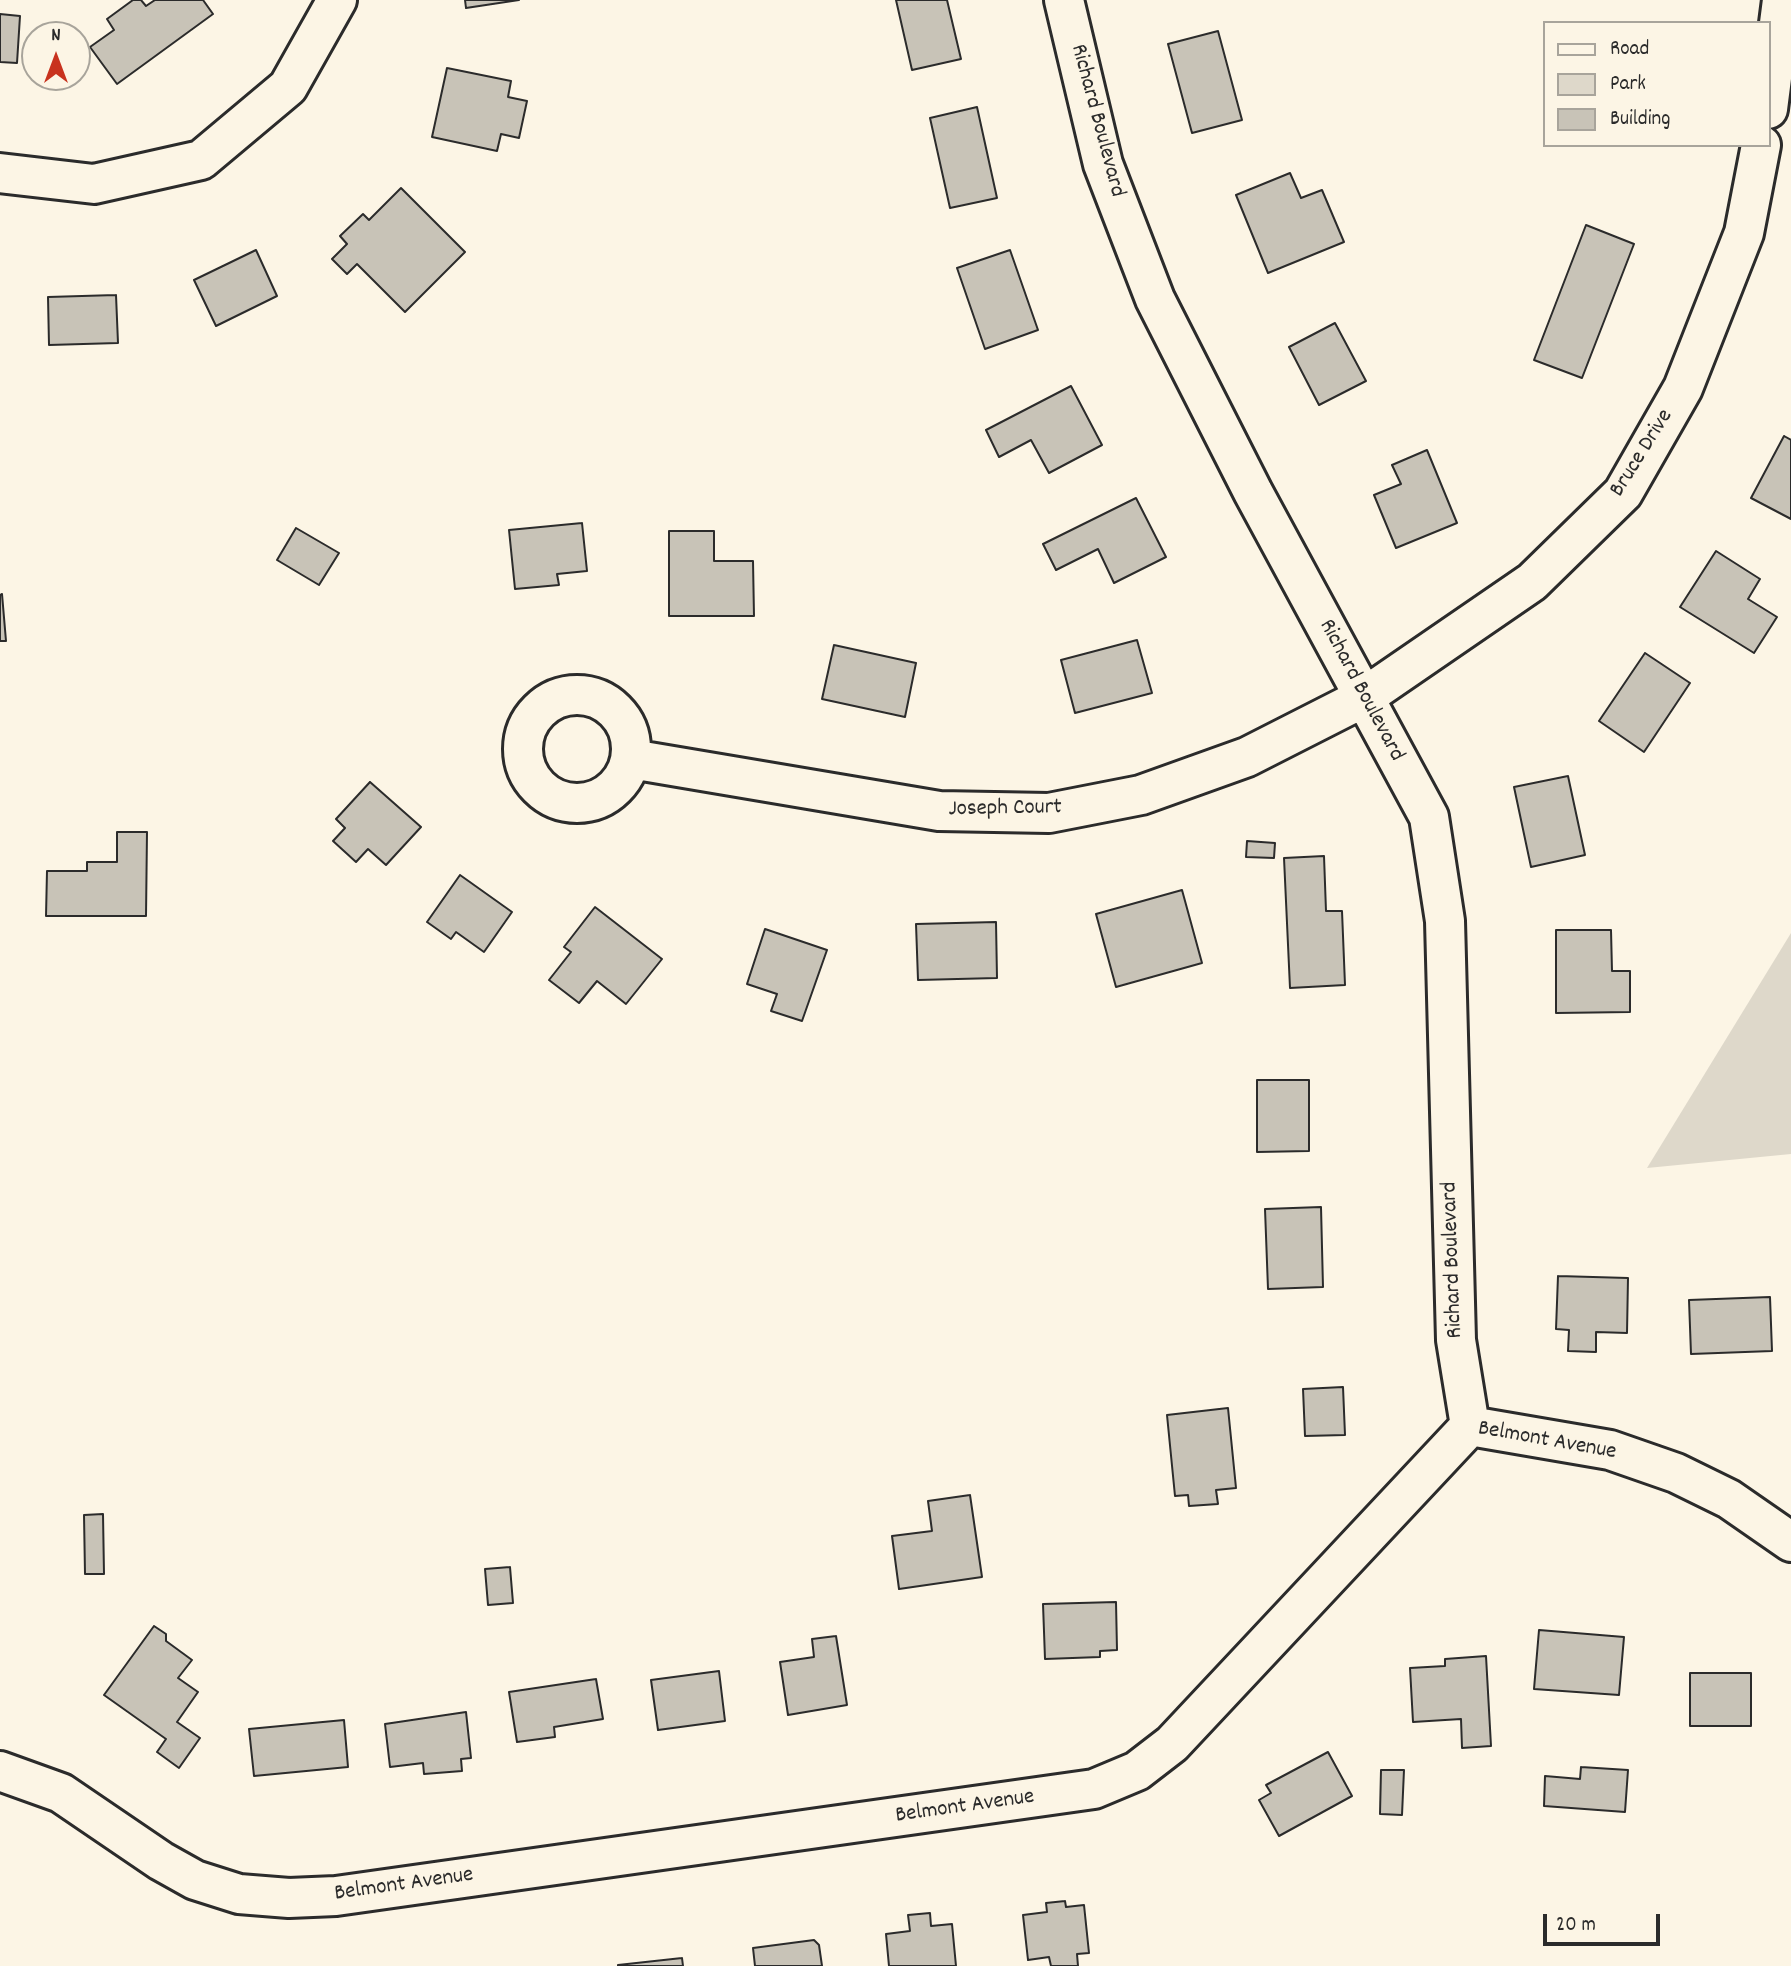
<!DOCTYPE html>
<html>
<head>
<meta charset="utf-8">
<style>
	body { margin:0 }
	#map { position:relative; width:1791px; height:1966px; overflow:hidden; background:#fcf5e5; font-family:Dekko,sans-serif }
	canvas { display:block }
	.legend { position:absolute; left:1543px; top:21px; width:228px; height:126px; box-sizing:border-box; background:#fcf5e5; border:2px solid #a8a49b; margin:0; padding:9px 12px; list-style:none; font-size:21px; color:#2b2b2b }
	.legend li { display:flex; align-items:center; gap:14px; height:35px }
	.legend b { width:35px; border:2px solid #a8a49b }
	.north { position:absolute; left:21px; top:21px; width:70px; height:70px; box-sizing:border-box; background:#fcf5e5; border:2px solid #a8a49b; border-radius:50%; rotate:0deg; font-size:19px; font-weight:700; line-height:28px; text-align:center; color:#2b2b2b }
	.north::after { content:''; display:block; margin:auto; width:24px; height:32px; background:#c8321e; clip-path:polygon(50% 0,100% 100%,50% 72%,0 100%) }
	.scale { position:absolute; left:1543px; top:1914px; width:117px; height:32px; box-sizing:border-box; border:4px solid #2b2b2b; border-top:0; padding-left:9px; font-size:21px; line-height:24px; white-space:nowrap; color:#2b2b2b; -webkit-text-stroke:5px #fcf5e5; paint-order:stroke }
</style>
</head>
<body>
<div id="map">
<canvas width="1791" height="1966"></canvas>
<ul class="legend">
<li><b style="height:9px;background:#fcf5e5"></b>Road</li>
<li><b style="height:19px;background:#ded8ca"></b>Park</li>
<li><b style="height:19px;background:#c8c3b7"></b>Building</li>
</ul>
<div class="north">N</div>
<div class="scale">20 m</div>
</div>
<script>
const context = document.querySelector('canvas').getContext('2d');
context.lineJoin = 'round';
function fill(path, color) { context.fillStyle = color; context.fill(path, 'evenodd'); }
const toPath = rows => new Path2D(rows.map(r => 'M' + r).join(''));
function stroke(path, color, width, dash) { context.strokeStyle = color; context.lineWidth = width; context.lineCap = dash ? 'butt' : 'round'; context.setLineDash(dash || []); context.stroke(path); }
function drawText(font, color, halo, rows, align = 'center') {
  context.font = font + ' Dekko,sans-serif'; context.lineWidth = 5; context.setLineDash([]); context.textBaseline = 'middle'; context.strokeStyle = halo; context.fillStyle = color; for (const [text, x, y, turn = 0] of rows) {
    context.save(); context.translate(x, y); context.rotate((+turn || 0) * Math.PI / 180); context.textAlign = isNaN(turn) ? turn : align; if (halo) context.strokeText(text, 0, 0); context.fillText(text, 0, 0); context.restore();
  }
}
fill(toPath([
	[1791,933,1791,1154,1647,1168]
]), '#ded8ca');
const building = toPath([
	[133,0,141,0,146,6,155,0,203,0,213,14,117,84,90,47,114,30,107,19,133,0],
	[465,0,519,0,466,8,465,0],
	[896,0,947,0,961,59,912,70,896,0],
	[0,14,20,16,17,63,0,62,0,14],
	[1218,31,1242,120,1192,133,1168,44,1218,31],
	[447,68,511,81,508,97,527,101,519,138,501,134,497,151,432,137,447,68],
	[977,107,997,198,950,208,930,118,977,107],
	[1290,173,1301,198,1322,190,1344,242,1268,273,1236,195,1290,173],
	[401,188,465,252,405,312,357,264,347,274,332,259,347,244,340,236,363,214,369,220,401,188],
	[1586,225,1634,244,1582,378,1534,360,1586,225],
	[256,250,277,296,216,326,194,280,256,250],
	[1010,250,1038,330,985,349,957,268,1010,250],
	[116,295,118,343,49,345,48,297,116,295],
	[1335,323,1366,381,1319,405,1289,347,1335,323],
	[1071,386,1102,445,1049,473,1031,440,999,457,986,430,1071,386],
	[1784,436,1791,440,1791,519,1751,498,1784,436],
	[1427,450,1457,523,1396,548,1374,495,1401,484,1392,465,1427,450],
	[1136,498,1166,557,1114,583,1098,549,1056,570,1043,544,1136,498],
	[582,523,587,571,557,574,559,585,515,589,509,530,582,523],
	[296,528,339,553,319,585,277,560,296,528],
	[669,531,714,531,714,561,753,561,754,616,669,616,669,531],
	[1716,551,1760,579,1748,599,1777,617,1754,653,1680,607,1716,551],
	[2,594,6,641,0,641,0,595,2,594],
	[1137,640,1152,693,1075,713,1061,660,1137,640],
	[834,645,916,663,905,717,822,699,834,645],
	[1645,653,1690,683,1644,752,1599,721,1645,653],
	[1568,776,1585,855,1531,867,1514,787,1568,776],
	[370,782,421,827,386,865,368,849,356,862,333,841,345,828,336,819,370,782],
	[117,832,147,832,146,916,46,916,47,871,87,871,87,862,117,862,117,832],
	[1247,841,1275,843,1274,858,1246,857,1247,841],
	[1324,856,1326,911,1342,911,1345,985,1290,988,1284,858,1324,856],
	[460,875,512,912,484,952,456,932,451,939,427,922,460,875],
	[1182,890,1202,963,1116,987,1096,914,1182,890],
	[595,907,662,959,626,1004,597,981,579,1003,549,980,571,952,564,947,595,907],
	[996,922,997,978,918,980,916,924,996,922],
	[765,929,827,950,802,1021,771,1011,777,994,747,984,765,929],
	[1556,930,1611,930,1612,971,1630,971,1630,1012,1556,1013,1556,930],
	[1257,1080,1309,1080,1309,1151,1257,1152,1257,1080],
	[1321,1207,1323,1287,1268,1289,1265,1209,1321,1207],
	[1558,1276,1628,1278,1627,1333,1596,1332,1596,1352,1568,1351,1569,1330,1556,1329,1558,1276],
	[1770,1297,1772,1351,1691,1354,1689,1300,1770,1297],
	[1343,1387,1345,1435,1305,1436,1303,1389,1343,1387],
	[1228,1408,1236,1488,1216,1490,1218,1504,1189,1506,1188,1495,1175,1496,1167,1415,1228,1408],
	[970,1495,982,1577,899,1589,892,1536,932,1531,928,1501,970,1495],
	[103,1514,104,1574,85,1574,84,1515,103,1514],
	[510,1567,513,1603,488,1605,485,1569,510,1567],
	[1116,1602,1117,1650,1100,1651,1100,1657,1045,1659,1043,1604,1116,1602],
	[154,1626,166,1634,166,1641,192,1660,178,1678,198,1692,177,1722,200,1738,179,1768,157,1752,166,1739,104,1695,154,1626],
	[1539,1630,1624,1637,1619,1695,1534,1689,1539,1630],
	[836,1636,847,1705,788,1715,780,1662,814,1657,812,1639,836,1636],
	[1486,1656,1491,1746,1462,1748,1461,1719,1413,1722,1410,1668,1445,1666,1445,1659,1486,1656],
	[719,1671,725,1721,658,1730,651,1680,719,1671],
	[1690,1673,1751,1673,1751,1726,1690,1726,1690,1673],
	[596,1679,603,1719,554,1727,555,1737,517,1742,509,1692,596,1679],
	[466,1712,471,1758,461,1759,462,1771,424,1774,423,1763,390,1767,385,1724,466,1712],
	[344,1720,348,1767,254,1776,249,1729,344,1720],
	[1328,1752,1352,1796,1279,1836,1259,1800,1271,1793,1266,1785,1328,1752],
	[1581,1767,1628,1770,1625,1812,1544,1806,1545,1776,1580,1779,1581,1767],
	[1381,1770,1404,1770,1402,1815,1380,1814,1381,1770],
	[1065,1901,1066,1907,1084,1905,1089,1953,1077,1954,1078,1966,1051,1966,1049,1957,1028,1960,1023,1915,1047,1912,1046,1903,1065,1901],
	[930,1913,931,1926,952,1924,956,1966,889,1966,886,1934,910,1931,908,1915,930,1913],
	[814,1940,819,1945,822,1966,755,1966,753,1948,814,1940],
	[682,1958,683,1966,618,1966,618,1965,682,1958]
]);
fill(building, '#c8c3b7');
stroke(building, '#2b2b2b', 2);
const street = toPath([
	[1064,0,1103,164,1155,299,1253,492,1429,817,1445,921,1456,1340,1470,1426],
	[1768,109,1782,0],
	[0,173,94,184,201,160,288,87,337,0],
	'523 749a54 54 0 1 1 108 0a54 54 0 1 1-108 0Z',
	[631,759,939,811,1049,813,1141,795,1247,757,1363,698,1532,582,1623,493,1683,388,1744,233,1761,145],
	[0,1771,61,1793,161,1861,195,1880,239,1894,289,1898,336,1896,1094,1789,1137,1771,1172,1744,1470,1426,1610,1450,1676,1473,1729,1499,1791,1542]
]);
stroke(street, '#2b2b2b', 44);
stroke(street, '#fcf5e5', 38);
drawText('23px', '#2b2b2b', '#fcf5e5', [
	["Richard Boulevard",1096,121,75],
	["Bruce Drive",1643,454,-58],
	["Richard Boulevard",1360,691,62],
	["Joseph Court",1005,810,-1],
	["Richard Boulevard",1454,1260,-92],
	["Belmont Avenue",1547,1442,10],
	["Belmont Avenue",965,1808,-8],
	["Belmont Avenue",404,1886,-8]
]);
</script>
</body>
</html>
